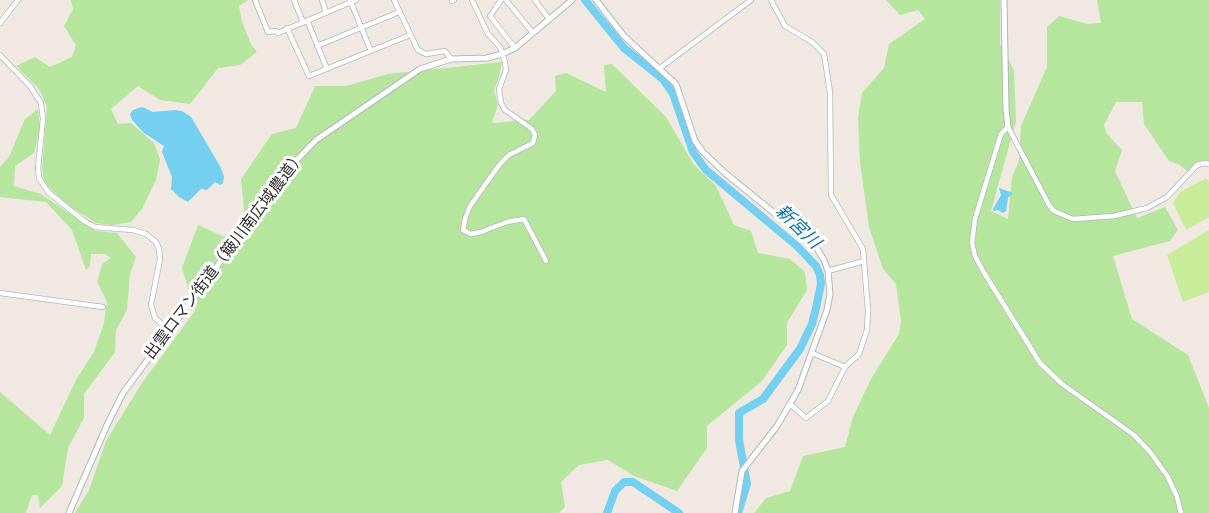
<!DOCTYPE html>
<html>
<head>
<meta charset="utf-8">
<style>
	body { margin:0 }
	canvas { display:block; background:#efe9e1 }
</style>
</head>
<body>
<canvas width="1209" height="513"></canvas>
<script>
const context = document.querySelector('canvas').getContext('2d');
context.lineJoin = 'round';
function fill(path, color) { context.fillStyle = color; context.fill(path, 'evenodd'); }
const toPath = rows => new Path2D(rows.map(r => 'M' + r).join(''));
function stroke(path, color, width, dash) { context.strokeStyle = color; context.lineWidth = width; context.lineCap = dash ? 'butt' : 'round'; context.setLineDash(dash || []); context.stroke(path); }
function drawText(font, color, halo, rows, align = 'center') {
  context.font = font + ' "Source Sans 3","Noto Sans JP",sans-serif'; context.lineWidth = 6; context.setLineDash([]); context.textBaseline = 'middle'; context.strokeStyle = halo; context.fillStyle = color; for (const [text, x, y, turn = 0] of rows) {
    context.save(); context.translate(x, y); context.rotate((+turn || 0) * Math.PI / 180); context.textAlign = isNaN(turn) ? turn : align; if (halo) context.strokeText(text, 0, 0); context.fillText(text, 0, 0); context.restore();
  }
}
fill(toPath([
	[71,0,248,0,239,6,242,22,251,44,257,52,240,65,218,68,190,104,160,100,138,86,111,109,118,124,131,123,154,143,160,159,156,180,142,209,131,222,112,225,96,223,69,206,45,184,42,169,47,106,39,89,16,66,35,57,50,67,72,57,76,45,64,26,73,9],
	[886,0,1000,0,1000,44,1014,70,1016,121,991,211,1008,219,1012,178,1019,160,1021,126,1047,67,1047,27,1059,16,1087,24,1101,23,1097,0,1209,0,1209,164,1205,163,1188,172,1180,165,1169,161,1144,124,1142,102,1116,102,1104,125,1107,134,1122,150,1115,171,1137,218,1165,207,1178,230,1170,241,1113,256,1132,319,1188,355,1209,408,1209,513,754,513,766,498,790,491,803,456,845,447,853,417,871,379,899,334,901,321,896,284,883,269,869,227,860,162,858,118,862,93,884,68,889,44,925,19,918,10,900,15],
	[502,62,499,77,494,91,498,104,492,123,529,120,556,91,555,76,566,73,606,92,604,65,612,64,666,117,694,165,716,186,734,225,751,231,758,253,790,259,805,272,807,290,787,323,787,345,762,381,707,426,707,448,677,491,634,476,608,460,579,465,561,482,565,507,559,513,75,513,89,490,106,441,142,383,195,311,182,268,198,225,227,238,245,219,241,179,272,134,296,128,315,86,346,86,388,74],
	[38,109,40,129,34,153,15,166,14,186,41,194,95,231,117,233,136,257,130,274,127,310,116,330,115,352,84,394,84,418,68,448,62,486,40,508,38,495,32,495,26,513,0,513,0,392,50,435,76,380,94,352,104,323,107,301,97,282,102,264,111,258,105,254,91,254,90,266,86,270,72,230,46,202,0,197,0,167,9,157,25,119]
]), '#b6e59e');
fill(toPath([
	[1206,178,1209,182,1209,217,1186,230,1173,203,1180,192],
	[1209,230,1209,292,1183,302,1167,255]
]), '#c9ec9a');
fill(toPath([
	[142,107,153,112,175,110,182,111,191,117,220,166,224,176,223,183,220,185,215,182,207,190,201,189,188,202,179,197,171,189,172,177,162,152,164,146,144,133,132,120,130,114,133,110],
	[999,188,1013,193,1008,198,1006,211,1003,213,998,210,994,211,993,209,1001,195]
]), '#75cff0');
stroke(toPath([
	[585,0,624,48,663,79,673,94,693,152,706,170,797,246,816,266,820,275,821,284,816,308,812,324,800,349,763,399,739,413,739,440,747,484,738,513],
	[607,513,615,491,624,482,633,482,679,513]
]), '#75cff0', 8);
const minor = toPath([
	[255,0,268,32,276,31,278,33,356,0],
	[294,0,303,22],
	[322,0,326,12],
	[350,0,371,51],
	[394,0,418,50,426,54,445,51,451,59],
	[472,0,488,34,500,47,505,62,506,70,499,89,501,103,505,110,532,129,535,135,533,143,509,155,500,164,470,206,465,219,463,230,471,234,481,232,507,222,524,219,546,261],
	[501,0,490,16,515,48],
	[506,0,533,33],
	[535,0,549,19],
	[771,0,785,26,812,42,824,54,830,92,831,195,863,249,868,311,867,330,859,354,845,367,828,401,806,418,791,405],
	[452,1,454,0],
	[307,20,327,69],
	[0,23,18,0],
	[287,28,309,76,410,35],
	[317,46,399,12],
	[0,55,30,86,41,103,43,119,38,168,39,178,48,192,84,221,95,227,133,230,146,234,156,242,159,249,160,259,151,305,155,318,169,330],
	[660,68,751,0],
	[828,271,864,261],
	[0,293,103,307],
	[812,353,845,367],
	[1181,513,1177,497,1168,477,1150,452,1134,435,1062,384,1040,363,983,271,975,256,972,243,975,219,1001,134,1008,127,1049,205,1054,211,1073,219,1114,216,1147,208,1167,197,1197,165,1205,163,1209,164]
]);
const tertiary = toPath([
	[596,0,624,36,676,84,695,141,703,152,725,173,816,247,824,260,828,271,830,294,827,310,798,390,777,426,742,471,735,513],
	[1004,0,1006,110,1008,127],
	[69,513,107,425,123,393,292,165,316,140,420,69,451,59,487,58,502,54,515,48,572,0]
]);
stroke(minor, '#b4b7c1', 6);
stroke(tertiary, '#b4b7c1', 7);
stroke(minor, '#fff', 4.5);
stroke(tertiary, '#fff', 5);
drawText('16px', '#2e2e2e', '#fff', [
	["出雲ロマン街道（簸川南広域農道）",226,256,-53]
]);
drawText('italic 18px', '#0d6fa3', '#fff', [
	["新宮川",797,228,44]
]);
</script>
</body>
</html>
